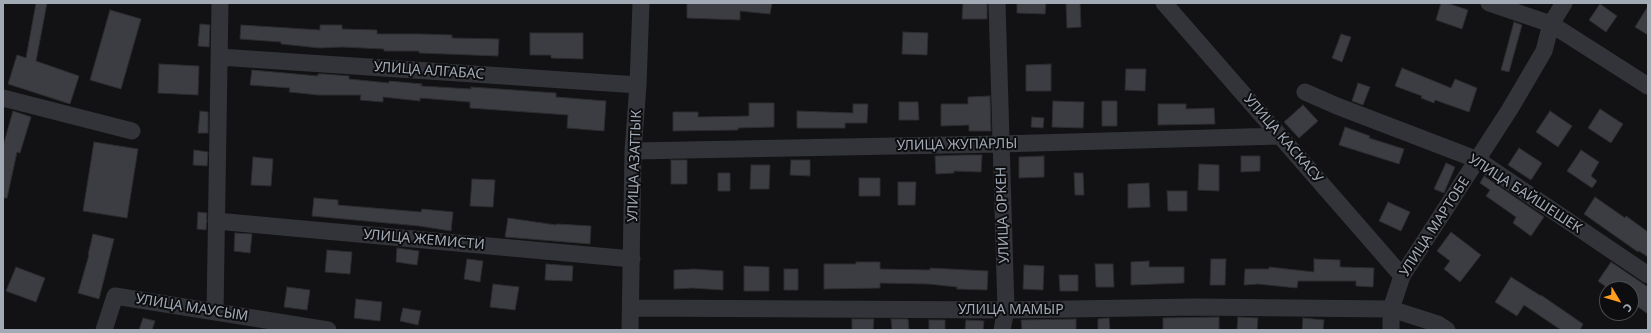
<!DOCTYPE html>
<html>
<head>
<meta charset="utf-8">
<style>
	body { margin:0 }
	#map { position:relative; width:1651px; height:333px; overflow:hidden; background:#121214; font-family:"Noto Sans",sans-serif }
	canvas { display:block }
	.frame { position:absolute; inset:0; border:4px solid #a2aab6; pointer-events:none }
	.north { position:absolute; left:1599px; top:281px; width:40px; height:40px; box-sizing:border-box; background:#0d0d0f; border:1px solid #494c52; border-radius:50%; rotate:128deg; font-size:11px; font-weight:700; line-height:16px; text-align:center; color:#a2aab6 }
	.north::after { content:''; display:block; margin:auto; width:14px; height:18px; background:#ff9d1e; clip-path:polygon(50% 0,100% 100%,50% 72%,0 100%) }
</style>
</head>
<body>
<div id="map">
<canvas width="1651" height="333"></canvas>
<div class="frame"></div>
<div class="north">С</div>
</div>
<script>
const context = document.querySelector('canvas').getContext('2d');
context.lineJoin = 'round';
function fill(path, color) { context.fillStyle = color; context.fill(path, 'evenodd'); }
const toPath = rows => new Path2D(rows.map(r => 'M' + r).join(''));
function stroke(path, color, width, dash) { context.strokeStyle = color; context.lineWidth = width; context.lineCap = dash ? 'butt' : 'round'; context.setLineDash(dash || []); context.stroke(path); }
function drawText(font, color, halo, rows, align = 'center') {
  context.font = font + ' "Noto Sans",sans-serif'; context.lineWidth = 4; context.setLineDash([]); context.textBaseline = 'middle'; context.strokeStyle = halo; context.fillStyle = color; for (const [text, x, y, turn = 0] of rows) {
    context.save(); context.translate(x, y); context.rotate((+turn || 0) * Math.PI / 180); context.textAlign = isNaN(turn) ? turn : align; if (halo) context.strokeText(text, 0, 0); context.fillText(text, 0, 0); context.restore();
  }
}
const building = toPath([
	[36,3,47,3,36,61,79,76,70,104,8,84,17,55,26,58,36,3],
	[687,3,772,3,770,14,740,11,740,20,687,18,687,3],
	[963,3,987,3,987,19,962,19,963,3],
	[1017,3,1046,3,1045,14,1017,13,1017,3],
	[1066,3,1080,3,1081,27,1067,28,1066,3],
	[1441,3,1447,3,1468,10,1462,29,1436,20,1441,3],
	[1600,4,1617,16,1606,32,1589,20,1600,4],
	[1648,6,1648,35,1635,27,1648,6],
	[110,10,141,19,121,89,90,80,110,10],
	[1514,22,1522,25,1509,72,1501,70,1514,22],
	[200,24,210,25,209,47,198,46,200,24],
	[241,25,320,30,320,25,342,25,342,29,377,30,377,34,420,34,452,35,452,38,499,39,498,56,419,53,419,51,384,51,384,49,342,47,320,48,281,44,281,42,240,39,241,25],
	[903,32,928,33,927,55,902,54,903,32],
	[530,33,583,33,583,59,551,58,551,55,530,55,530,33],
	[1341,34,1351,37,1342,62,1332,58,1341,34],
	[159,64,199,66,198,95,158,93,159,64],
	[1051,64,1051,91,1026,91,1026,65,1051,64],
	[1402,68,1451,88,1455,79,1477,88,1469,112,1435,100,1434,103,1421,98,1422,96,1395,86,1402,68],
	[1126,69,1146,69,1145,91,1125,90,1126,69],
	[252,70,318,76,318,74,324,74,349,76,349,79,389,83,389,81,422,84,421,86,471,89,471,87,556,93,556,97,606,101,604,131,567,128,568,115,470,108,470,102,420,98,420,101,383,97,383,102,360,100,361,95,318,95,289,92,290,88,250,85,252,70],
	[1358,83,1370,87,1363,105,1352,101,1358,83],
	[990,96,991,131,969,131,969,125,941,126,941,104,968,104,968,97,990,96],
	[1053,101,1084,102,1083,128,1052,127,1053,101],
	[1102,101,1117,101,1117,126,1102,126,1102,101],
	[899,102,918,102,919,120,899,120,899,102],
	[749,103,774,103,774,127,738,128,738,130,673,131,673,112,698,112,698,117,749,116,749,103],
	[853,104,868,104,867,123,845,123,845,128,797,128,797,111,853,113,853,104],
	[1158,104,1186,104,1186,109,1214,108,1215,124,1158,125,1158,104],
	[1303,105,1318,121,1299,138,1284,122,1303,105],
	[1600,109,1623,124,1611,143,1588,128,1600,109],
	[13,111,31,117,20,153,17,152,7,198,3,198,3,146,13,111],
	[200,111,208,112,208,133,198,133,200,111],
	[1550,111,1572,126,1558,147,1536,132,1550,111],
	[1032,117,1044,118,1043,128,1031,127,1032,117],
	[1345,127,1370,136,1369,138,1404,149,1399,164,1339,145,1345,127],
	[94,142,138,149,127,218,83,211,94,142],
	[1519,148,1542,163,1531,180,1508,165,1519,148],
	[194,150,208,152,207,166,193,165,194,150],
	[1581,150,1599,162,1591,176,1597,181,1592,188,1567,171,1581,150],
	[964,155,982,155,981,172,954,171,954,173,936,174,935,156,964,155],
	[1044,156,1044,177,1019,178,1019,157,1044,156],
	[1241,156,1260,156,1260,171,1241,172,1241,156],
	[253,157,273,159,271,186,251,185,253,157],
	[671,160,687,160,687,184,671,184,671,160],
	[791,160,810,160,810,176,790,175,791,160],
	[1446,163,1455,167,1444,193,1434,189,1446,163],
	[1199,164,1219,165,1219,191,1198,190,1199,164],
	[751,165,770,165,769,189,750,189,751,165],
	[718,173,730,173,730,191,718,191,718,173],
	[1074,173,1083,173,1084,195,1075,195,1074,173],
	[1484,176,1544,217,1531,236,1513,223,1516,217,1486,196,1490,190,1480,183,1484,176],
	[859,178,880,178,880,196,859,196,859,178],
	[472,179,495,180,493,207,470,206,472,179],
	[898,182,916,182,915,205,898,205,898,182],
	[1149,183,1150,207,1128,208,1128,184,1149,183],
	[1167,191,1187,191,1187,211,1168,211,1167,191],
	[1595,197,1625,218,1626,216,1648,232,1648,257,1639,251,1638,252,1584,214,1595,197],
	[314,198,338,200,338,205,421,212,422,209,453,212,451,231,419,226,312,216,314,198],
	[1388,202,1410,212,1401,231,1379,221,1388,202],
	[198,212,207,213,206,230,197,229,198,212],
	[508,218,556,225,557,224,591,226,590,244,505,237,508,218],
	[1451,232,1481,255,1460,282,1444,269,1450,261,1437,251,1451,232],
	[235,233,252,234,250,253,234,251,235,233],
	[93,234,114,239,99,299,78,293,89,255,88,255,93,234],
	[397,248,419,251,417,265,396,262,397,248],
	[327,250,352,252,350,274,325,272,327,250],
	[467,259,483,261,480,282,464,279,467,259],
	[1211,259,1226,259,1225,285,1210,285,1211,259],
	[1314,259,1340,260,1340,267,1374,268,1373,287,1356,286,1356,281,1298,281,1297,288,1258,284,1244,285,1245,269,1269,269,1269,267,1314,272,1314,259],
	[1149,261,1149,267,1184,267,1184,283,1131,285,1131,262,1149,261],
	[856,262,880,262,880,269,930,270,930,268,988,271,987,290,957,289,957,287,928,284,880,283,880,288,824,289,824,264,856,264,856,262],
	[1611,262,1648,287,1648,314,1631,302,1631,289,1609,289,1598,281,1611,262],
	[546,264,573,266,572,281,545,280,546,264],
	[1095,264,1113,264,1114,287,1096,287,1095,264],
	[1024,265,1044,266,1043,290,1023,289,1024,265],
	[744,266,769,267,769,291,744,291,744,266],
	[16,267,45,278,36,302,6,291,16,267],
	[694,269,723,271,723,290,692,288,674,289,674,270,694,269],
	[784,269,798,269,798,290,784,290,784,269],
	[1059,275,1078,275,1078,291,1060,291,1059,275],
	[1511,277,1541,296,1541,295,1583,324,1580,330,1561,330,1524,305,1517,316,1495,302,1511,277],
	[493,284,519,287,515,310,490,307,493,284],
	[287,287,310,290,307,310,284,307,287,287],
	[356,299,382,302,380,321,354,318,356,299],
	[403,308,421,311,418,325,400,321,403,308],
	[1219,317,1219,330,1163,330,1163,318,1219,317],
	[1238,317,1258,318,1257,330,1237,330,1238,317],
	[143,318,155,321,152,330,139,330,143,318],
	[1109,318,1110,330,1098,330,1098,319,1109,318],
	[1303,318,1324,320,1323,330,1302,330,1303,318],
	[852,319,874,319,873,330,852,330,852,319],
	[891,319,908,319,909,330,892,330,891,319],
	[1076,319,1076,330,1022,330,1021,320,1076,319],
	[929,320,945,320,945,330,929,330,929,320],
	[966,320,984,321,983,330,965,330,966,320]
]);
fill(building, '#3c3d42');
stroke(building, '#2c2c30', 1);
stroke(toPath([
	[997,3,1006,310,1002,330],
	[1164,3,1402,276],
	[1489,3,1551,24,1648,86],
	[219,57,638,85],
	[1305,92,1337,106,1478,160,1648,275],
	[3,98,132,131],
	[633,151,1000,144,1280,136],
	[216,221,632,259],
	[631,308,1006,310,1196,307,1391,309,1438,324,1447,330],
	[215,312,220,3],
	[104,330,115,296,328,330],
	[630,330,633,151,638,85,641,3],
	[1391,330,1391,309,1402,276,1510,109,1544,51,1551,24,1564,3]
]), '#323439', 17);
drawText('14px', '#a2aab6', '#0d0d0f', [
	["УЛИЦА АЛГАБАС",429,71,4],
	["УЛИЦА КАСКАСУ",1283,139,49],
	["УЛИЦА ЖУПАРЛЫ",957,145,-1],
	["УЛИЦА АЗАТТЫК",635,166,-88],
	["УЛИЦА БАЙШЕШЕК",1525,194,33],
	["УЛИЦА ОРКЕН",1003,215,-92],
	["УЛИЦА МАРТОБЕ",1435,227,-57],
	["УЛИЦА ЖЕМИСТИ",424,240,5],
	["УЛИЦА МАУСЫМ",192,308,9],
	["УЛИЦА МАМЫР",1011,310]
]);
</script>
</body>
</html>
